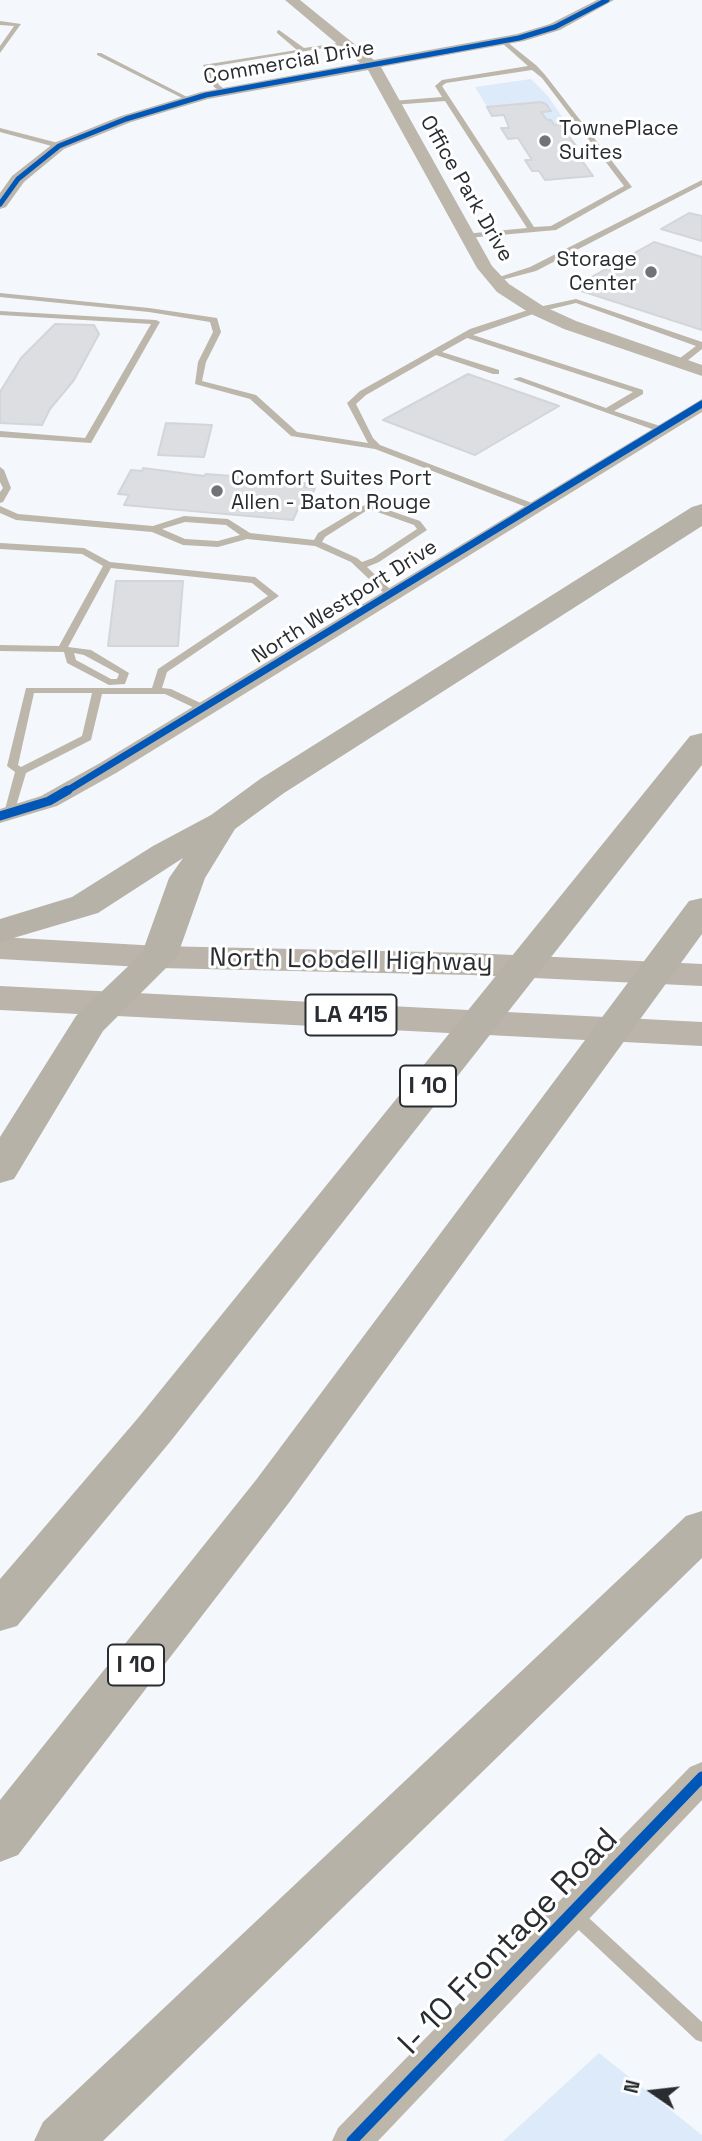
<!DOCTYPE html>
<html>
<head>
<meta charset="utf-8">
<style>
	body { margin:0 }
	#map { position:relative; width:702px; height:2141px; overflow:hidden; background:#f4f8fc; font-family:"Space Grotesk",sans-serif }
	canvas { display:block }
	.north { position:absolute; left:618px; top:2057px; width:70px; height:70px; -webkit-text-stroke:5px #fff; paint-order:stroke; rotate:284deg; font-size:19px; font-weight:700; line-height:28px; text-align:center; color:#292c30 }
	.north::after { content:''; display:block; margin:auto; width:24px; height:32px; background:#292c30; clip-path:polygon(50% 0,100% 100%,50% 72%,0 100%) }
</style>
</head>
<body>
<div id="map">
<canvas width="702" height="2141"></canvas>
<div class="north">N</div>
</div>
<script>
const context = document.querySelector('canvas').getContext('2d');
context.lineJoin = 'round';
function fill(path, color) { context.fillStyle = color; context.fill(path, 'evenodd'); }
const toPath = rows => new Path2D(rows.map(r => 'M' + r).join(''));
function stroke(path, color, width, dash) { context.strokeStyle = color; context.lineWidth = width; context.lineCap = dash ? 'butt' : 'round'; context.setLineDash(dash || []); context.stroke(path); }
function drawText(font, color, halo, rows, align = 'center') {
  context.font = font + ' "Space Grotesk",sans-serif'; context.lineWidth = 6; context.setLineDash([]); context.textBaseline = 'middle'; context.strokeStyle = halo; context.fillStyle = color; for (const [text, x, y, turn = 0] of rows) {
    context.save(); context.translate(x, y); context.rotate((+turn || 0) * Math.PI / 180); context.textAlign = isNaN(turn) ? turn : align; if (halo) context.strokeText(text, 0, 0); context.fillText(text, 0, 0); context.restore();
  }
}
fill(toPath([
	[531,79,548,96,567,124,554,125,551,120,547,120,541,112,551,111,546,104,541,102,487,107,475,87],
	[599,2053,702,2135,702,2141,503,2141]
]), '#ddeafa');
const building = toPath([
	[541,102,546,104,551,111,541,112,547,120,551,120,554,125,560,124,567,134,563,134,567,134,574,143,578,148,573,148,593,176,545,180,539,171,532,171,525,160,532,160,518,138,508,139,501,128,509,128,504,115,492,116,487,107,541,102],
	[689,213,702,216,702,241,661,229,689,213],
	[654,242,702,257,702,330,572,288,654,242],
	[55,324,94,325,99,334,74,380,50,409,42,425,0,423,0,392,21,358,55,324],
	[468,374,559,406,475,455,383,420,468,374],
	[166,423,212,425,204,457,158,455,166,423],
	[143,468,204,476,206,474,246,477,245,481,306,483,304,487,315,488,306,509,298,509,293,520,124,505,129,495,118,494,131,470,142,471,143,468],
	[116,581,183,581,178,646,108,646,116,581]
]);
fill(building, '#dddee2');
stroke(building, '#d4d5d9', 2);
fill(toPath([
	[0,21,21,24,0,53,0,46,14,26,0,25,0,21],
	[279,30,304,48,345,42,348,44,209,67,219,85,228,92,223,93,214,87,203,65,297,50,277,33,277,31,279,30],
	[502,41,506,41,537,66,546,76,632,187,556,230,467,238,463,236,464,234,527,228,445,101,392,105,389,103,392,101,442,97,435,86,442,80,528,66,502,43,502,41],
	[532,70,542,78,624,186,551,226,534,227,442,86,446,83,532,70],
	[97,53,101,53,193,100,188,101,97,55,97,53],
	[0,128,62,144,63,146,59,148,0,132,0,128],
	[702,180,702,185,536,271,494,282,490,280,530,267,702,180],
	[0,293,149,308,217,318,221,332,206,362,202,381,256,395,297,432,368,443,347,403,360,391,470,329,534,308,576,299,702,342,702,349,682,365,676,365,676,361,696,346,576,303,539,312,473,335,643,390,643,394,614,411,663,427,663,431,660,432,513,379,520,377,606,408,633,392,467,338,442,352,499,370,499,374,493,374,436,355,366,395,356,404,373,438,380,445,537,505,539,507,534,510,375,449,291,436,250,399,195,384,198,362,213,332,210,322,149,312,0,297,0,293],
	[0,311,156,320,160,322,91,443,0,437,0,431,85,438,151,324,0,315,0,311],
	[0,467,4,470,11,488,3,502,0,503,0,492,3,488,0,482,0,467],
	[368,503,420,521,427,530,379,562,367,567,394,593,394,597,388,597,351,562,315,546,247,539,218,547,183,545,152,532,16,520,0,513,0,506,18,514,153,526,184,516,228,519,250,533,314,540,318,533,368,503],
	[369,509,414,525,417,529,373,558,362,562,357,558,322,542,325,537,369,509],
	[185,522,226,525,240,535,218,541,185,539,162,529,185,522],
	[0,543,84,548,110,562,255,577,279,596,167,672,162,688,171,689,209,707,209,711,201,711,165,694,102,694,91,740,26,773,14,813,9,816,4,813,15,772,7,766,26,688,152,688,158,669,268,596,252,583,111,568,68,647,91,650,129,673,125,684,109,685,67,663,64,652,0,651,0,645,59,646,103,566,82,554,0,549,0,543],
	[74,653,84,655,119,674,117,679,111,679,76,660,74,653],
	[34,693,92,693,82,736,21,767,18,765,34,693],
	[572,1905,578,1908,702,2022,702,2042,696,2040,566,1918,564,1913,566,1908,572,1905]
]), '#bcb6ab');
fill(toPath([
	[285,0,300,0,374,60,517,34,550,24,597,0,614,0,560,30,524,41,381,67,492,266,509,284,543,306,576,321,702,365,702,376,564,329,531,314,497,292,477,268,368,70,208,99,131,122,64,149,24,182,6,207,0,209,0,193,12,176,54,143,121,116,201,92,360,63,285,0],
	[702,399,702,412,116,773,57,806,0,823,0,809,41,796,100,763,702,399],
	[702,1762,702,1800,378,2141,332,2141,338,2128,690,1767,702,1762]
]), '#bcb6ab');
fill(toPath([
	[0,937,159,946,471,953,702,964,702,986,471,975,159,968,0,959,0,937],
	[0,986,702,1022,702,1046,0,1010,0,986]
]), '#bab4aa');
fill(toPath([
	[702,504,702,526,284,793,235,829,205,878,177,957,103,1031,14,1179,0,1183,0,1137,76,1016,142,953,169,878,183,858,98,913,0,942,0,919,72,897,153,846,211,815,260,779,692,507,702,504],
	[702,733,702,765,170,1442,17,1626,0,1631,0,1579,138,1418,690,736,702,733],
	[702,898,702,934,288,1504,18,1855,0,1862,0,1800,256,1480,689,901,702,898],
	[702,1511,702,1558,103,2141,34,2141,43,2122,686,1516,702,1511]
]), '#b7b2a7');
stroke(toPath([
	[0,204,18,179,59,146,126,119,206,95,519,38,555,27,607,0]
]), '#0057b8', 5);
stroke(toPath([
	[65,792,702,404]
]), '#0057b8', 7);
stroke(toPath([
	[0,816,49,801,68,790]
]), '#0057b8', 9);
stroke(toPath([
	[352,2141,702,1777]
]), '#0057b8', 11);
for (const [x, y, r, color] of [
	[545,141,7,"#707377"],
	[651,272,7,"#707377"],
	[217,491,7,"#707377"]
]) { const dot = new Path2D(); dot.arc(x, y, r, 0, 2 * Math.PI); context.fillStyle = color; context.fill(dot); stroke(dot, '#fff', 2.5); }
drawText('21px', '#292c30', '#fff', [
	["Commercial Drive",289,63,-10],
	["Office Park Drive",466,189,60],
	["North Westport Drive",345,602,-32]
]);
drawText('21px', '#292c30', '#fff', [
	["TownePlace",559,129],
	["Suites",559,153],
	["Storage",637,260,"right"],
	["Center",637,284,"right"],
	["Comfort Suites Port",231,479],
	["Allen - Baton Rouge",231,503]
], 'left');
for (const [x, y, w] of [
	[351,1015,91],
	[428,1086,56],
	[136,1665,56]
]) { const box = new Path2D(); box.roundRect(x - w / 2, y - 20.5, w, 41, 5); context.fillStyle = '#fff'; context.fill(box); stroke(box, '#292c30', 2); }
drawText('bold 24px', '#292c30', null, [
	["LA 415",351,1015],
	["I 10",428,1086],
	["I 10",136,1665]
]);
drawText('26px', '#292c30', '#fff', [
	["North Lobdell Highway",351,961,1]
]);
drawText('32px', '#292c30', '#fff', [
	["I- 10 Frontage Road",509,1942,-46]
]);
</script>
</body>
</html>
